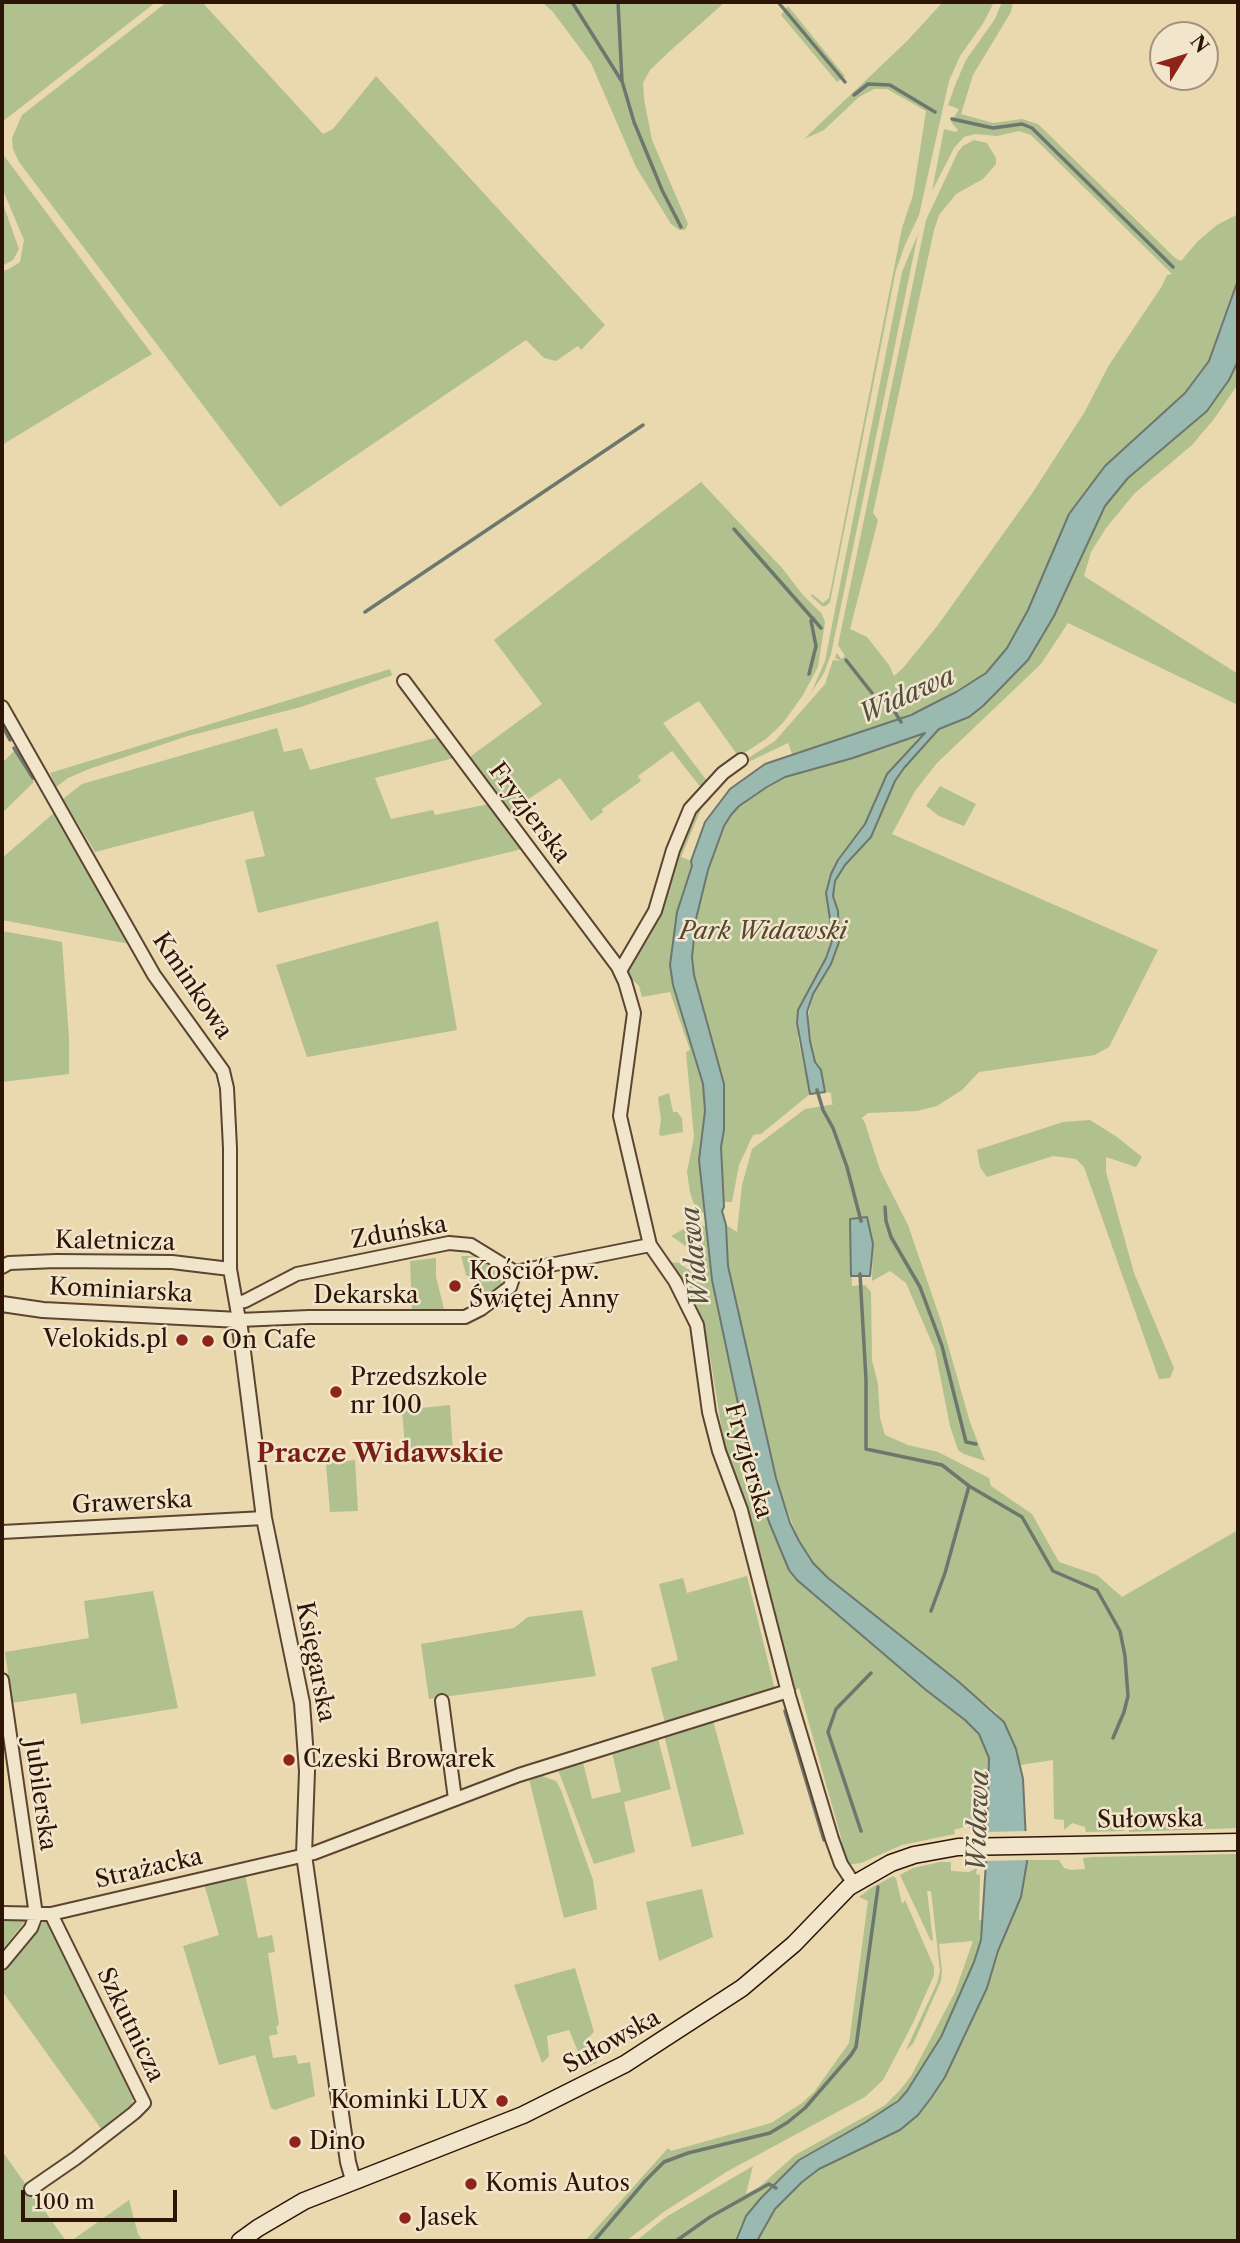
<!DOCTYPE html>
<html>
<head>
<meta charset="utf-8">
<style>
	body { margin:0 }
	#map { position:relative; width:1240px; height:2243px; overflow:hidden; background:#ead8af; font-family:"Libre Caslon Text",serif }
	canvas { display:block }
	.frame { position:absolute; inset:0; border:4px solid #2e1307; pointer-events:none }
	.north { position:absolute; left:1149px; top:21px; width:70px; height:70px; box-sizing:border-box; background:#f1e6cb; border:2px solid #a3927d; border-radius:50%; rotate:52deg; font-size:19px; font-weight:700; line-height:28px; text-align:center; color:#2e1307 }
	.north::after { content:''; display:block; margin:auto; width:24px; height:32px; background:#8f2418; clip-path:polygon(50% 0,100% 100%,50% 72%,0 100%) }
	.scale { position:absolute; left:21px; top:2190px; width:156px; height:32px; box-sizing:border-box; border:4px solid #2e1307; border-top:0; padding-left:9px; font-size:21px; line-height:24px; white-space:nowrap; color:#2e1307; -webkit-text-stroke:5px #f1e6cb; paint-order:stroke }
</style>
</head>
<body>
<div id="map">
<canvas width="1240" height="2243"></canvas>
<div class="frame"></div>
<div class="north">N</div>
<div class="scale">100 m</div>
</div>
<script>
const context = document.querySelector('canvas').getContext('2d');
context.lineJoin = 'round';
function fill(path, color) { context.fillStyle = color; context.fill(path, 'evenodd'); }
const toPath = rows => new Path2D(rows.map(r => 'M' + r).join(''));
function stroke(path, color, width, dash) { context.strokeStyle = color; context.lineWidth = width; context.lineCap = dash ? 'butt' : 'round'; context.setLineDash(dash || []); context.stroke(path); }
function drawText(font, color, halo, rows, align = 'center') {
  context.font = font + ' "Libre Caslon Text",serif'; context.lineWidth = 5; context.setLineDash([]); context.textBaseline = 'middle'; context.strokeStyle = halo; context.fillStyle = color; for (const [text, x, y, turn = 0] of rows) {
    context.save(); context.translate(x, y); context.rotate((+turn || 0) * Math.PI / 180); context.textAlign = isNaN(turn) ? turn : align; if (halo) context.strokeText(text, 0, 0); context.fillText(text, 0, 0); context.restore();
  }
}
fill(toPath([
	[2,2,156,2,2,122],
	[167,2,202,2,323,134,333,129,376,76,605,325,581,350,578,346,556,361,544,358,526,340,280,507,19,162,13,149,12,138,22,115],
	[542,2,725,2,670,51,650,70,643,83,644,99,652,140,688,224,685,230,679,230,671,224,636,167,591,63,553,12],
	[943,2,994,2,984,22,960,56,949,81,919,215,905,245,896,270,830,602,826,606,822,606,811,596,812,594,823,603,829,598,902,228,913,195,926,111,887,89,874,89,859,97,824,130,804,139,906,42],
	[1002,2,1013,2,1011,12,973,75,961,114,993,123,1022,119,1038,124,1175,258,1181,261,1198,241,1217,225,1238,214,1238,280,1209,361,1185,393,1105,466,1069,514,1028,610,1007,648,986,673,929,706,884,725,792,754,788,743,744,764,739,764,775,741,825,684,833,660,840,661,835,658,837,653,841,659,845,656,838,645,926,220,958,152,963,146,974,140,987,143,996,158,996,164,983,179,956,194,939,215,934,230,873,513,878,520,850,629,867,637,889,665,894,676,903,668,938,625,1031,495,1084,413,1109,365,1162,286,1167,275,1172,274,1031,135,1019,131,997,136,975,134,964,137,954,148,932,191,944,129,956,132,958,130,951,122,959,109,948,105,956,83,966,60,995,19],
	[788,6,831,59,845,76,837,82,786,21,781,15],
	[2,153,152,354,2,445,2,271,9,269,20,262,24,240,2,188],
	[2,201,19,249,13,260,2,266],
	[918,234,831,654,824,673,811,693,825,661,831,630,902,272],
	[1238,361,1238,384,1214,419,1192,445,1135,493,1106,528,1091,552,1084,576,1238,674,1238,705,1068,623,1041,664,937,763,915,791,892,834,1158,950,1109,1047,1095,1055,979,1072,962,1090,937,1106,917,1111,868,1113,862,1118,865,1123,880,1170,908,1225,942,1324,970,1422,985,1461,964,1454,958,1450,950,1426,935,1350,906,1283,890,1271,872,1281,873,1244,850,1219,852,1286,865,1285,871,1292,872,1360,878,1384,880,1418,885,1435,908,1445,938,1452,989,1478,991,1486,1032,1514,1059,1562,1097,1575,1122,1597,1238,1530,1238,1828,1129,1832,1127,1806,1123,1808,1124,1831,1086,1832,1085,1827,1072,1823,1064,1830,1064,1820,1054,1819,1053,1760,1020,1765,1010,1734,997,1713,828,1578,813,1563,799,1541,775,1478,732,1290,728,1266,726,1225,737,1232,742,1185,752,1149,805,1109,835,1104,832,1104,831,1093,825,1092,821,1070,815,1062,812,1051,807,1022,813,994,840,933,838,911,833,896,835,881,845,865,871,837,895,781,904,768,939,729,969,717,983,706,1028,660,1054,616,1105,506,1128,478,1208,410,1229,380],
	[701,482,782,568,803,595,822,614,825,622,818,667,803,695,783,723,766,739,744,753,736,753,699,701,663,723,707,781,702,789,672,751,638,776,641,781,602,809,603,812,591,821,560,778,509,812,467,759,542,704,494,640],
	[390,669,392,675,390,676,301,707,188,736,89,769,68,778,56,787,50,773],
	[277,728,284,752,302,748,310,770,439,737,454,758,375,778,391,819,433,810,435,815,489,804,522,849,258,913,245,860,265,856,253,811,95,852,63,799,82,784],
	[923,732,926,732,887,774,865,824,838,860,831,874,826,893,832,932,832,941,826,958,798,1010,798,1039,810,1094,761,1134,753,1135,739,1165,732,1202,724,1202,721,1147,724,1130,724,1084,694,975,692,957,696,919,708,870,724,825,739,806,785,777,853,758],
	[14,751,34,782,2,813,2,763],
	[940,786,976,804,964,826,939,816,926,806],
	[704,802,681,857,691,861,692,866,677,912,672,943,673,985,703,1084,705,1111,699,1160,705,1212,697,1214,690,1192,687,1172,694,1137,686,1052,690,1050,670,992,642,997,639,986,631,978,627,969,651,927,659,921,659,912,680,841,693,812],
	[54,813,130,944,2,920,2,858],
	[438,921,457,1030,307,1057,276,965],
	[2,931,62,942,69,1038,69,1074,2,1082],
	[669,1093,673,1112,677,1112,682,1118,683,1132,661,1136,659,1134,661,1120,658,1097],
	[1090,1120,1117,1137,1142,1157,1136,1167,1106,1157,1106,1172,1134,1273,1174,1368,1170,1378,1159,1379,1084,1167,1076,1159,1053,1156,987,1177,980,1167,977,1150,1063,1122],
	[691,1225,706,1226,712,1280,748,1451,758,1490,780,1551,797,1580,926,1690,965,1720,979,1734,989,1758,988,1773,983,1774,982,1815,974,1816,974,1832,967,1826,954,1830,955,1834,902,1845,861,1863,847,1865,838,1844,842,1841,799,1688,794,1690,761,1570,727,1462,710,1356,698,1310,669,1262,680,1263,687,1269,692,1269,690,1249,671,1236],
	[461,1256,472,1256,497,1270,504,1288,478,1307,476,1303,479,1299,474,1280,466,1275],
	[436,1258,436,1277,445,1313,412,1311,410,1261],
	[450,1405,453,1455,406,1459,402,1410],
	[355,1460,358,1511,330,1512,326,1464],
	[747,1576,775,1690,665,1723,651,1668,678,1660,659,1584,683,1578,687,1593],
	[153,1591,178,1708,81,1724,76,1693,12,1703,5,1652,89,1638,84,1601],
	[582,1610,596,1676,429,1699,421,1644,514,1628,528,1617],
	[712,1717,744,1834,692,1847,663,1731],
	[657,1735,671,1789,624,1802,635,1852,594,1864,558,1770,564,1764,582,1758,592,1799,621,1792,611,1748],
	[534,1773,556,1781,561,1790,593,1880,597,1909,564,1918,528,1775],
	[1238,1854,1238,2241,757,2241,775,2209,802,2182,818,2169,900,2130,931,2098,945,2077,987,1988,998,1951,1021,1897,1027,1860,1059,1860,1064,1868,1072,1870,1085,1869,1083,1858,1093,1857],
	[940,1862,951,1862,951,1871,969,1872,977,1868,976,1874,980,1875,979,1920,983,1920,981,1940,974,1962,941,2037,907,2091,885,2110,799,2160,761,2198,746,2216,736,2241,636,2241,666,2217,753,2166,746,2194,759,2187,795,2155,868,2115,885,2105,900,2090,911,2076,955,1992,973,1941,939,1944,942,1971,941,1981,913,2044,906,2050,937,1983,940,1971,931,1891,927,1891,933,1940,931,1941,900,1875,913,1868],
	[245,1874,258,1938,272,1935,275,1952,268,1953,279,2024,276,2027,278,2034,269,2036,273,2058,296,2055,298,2064,310,2062,315,2096,275,2110,271,2108,255,2055,219,2065,183,1946,219,1935,204,1884],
	[893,1876,896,1878,902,1904,905,1900,934,1967,934,1975,913,2023,883,2080,865,2097,728,2171,665,2211,626,2241,585,2241,668,2148,671,2151,771,2123,802,2103,814,2092,849,2043,868,1901,859,1897,871,1888],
	[702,1889,713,1937,659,1961,646,1902],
	[2,1918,26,1920,2,1950],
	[47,1920,133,2099,130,2110,102,2130,2,1991,2,1974,44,1921],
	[575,1968,594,2032,587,2039,598,2062,585,2068,569,2030,547,2036,549,2056,542,2063,514,1985],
	[2,2151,32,2193,66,2241,2,2241],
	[129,2200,138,2234,143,2241,71,2241]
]), '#b1c08f');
const water = toPath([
	[1238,280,1238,361,1229,380,1207,411,1128,478,1105,506,1054,616,1028,660,983,706,969,717,939,729,904,768,895,781,871,837,845,865,835,881,833,896,838,911,839,942,831,964,813,994,807,1012,810,1041,815,1062,821,1070,825,1092,810,1094,797,1023,798,1010,826,958,832,941,832,932,826,893,831,874,838,860,865,824,887,774,925,733,853,758,785,777,767,787,739,806,731,815,724,826,708,870,696,919,692,957,694,975,724,1084,724,1130,721,1147,724,1207,722,1211,726,1225,728,1266,776,1478,790,1523,799,1541,813,1563,828,1578,959,1682,1004,1722,1016,1749,1023,1779,1027,1862,1021,1897,998,1951,987,1988,945,2077,931,2098,918,2115,900,2130,819,2169,802,2182,775,2209,757,2241,736,2241,746,2216,761,2198,799,2160,866,2122,898,2101,907,2091,941,2037,974,1962,981,1940,986,1862,989,1758,979,1734,965,1720,926,1690,797,1580,789,1570,769,1522,748,1451,712,1280,699,1160,705,1111,703,1084,673,985,670,965,677,912,692,866,691,861,705,822,730,789,765,764,911,715,956,692,986,673,1007,648,1028,610,1069,514,1105,466,1185,393,1209,361,1238,280],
	[867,1217,873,1244,870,1276,851,1276,850,1219,867,1217]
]);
fill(water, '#99b9b1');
stroke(water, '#6e776d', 2);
fill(toPath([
	[1028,1831,1030,1860,983,1861,983,1832]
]), '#ead8af');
stroke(toPath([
	[572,2,621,80],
	[618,2,622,81,634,122,662,190,681,227],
	[778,2,845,82],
	[854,95,868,84,890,85,935,112],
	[952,119,993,128,1022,124,1032,128,1173,267],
	[734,529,821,628],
	[365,612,643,425],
	[846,660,872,693],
	[809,674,816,646,811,621,813,618],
	[893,709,901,722],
	[2,725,10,740],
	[14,748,33,778],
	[817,1090,823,1110,833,1128,847,1167,861,1221],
	[885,1207,886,1221,891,1237,920,1287,942,1346,966,1442,976,1444],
	[860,1274,866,1380,866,1449,942,1465,969,1486,1022,1517,1053,1571,1097,1590,1120,1631,1125,1656,1128,1696,1124,1712,1113,1738],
	[931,1611,945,1573,969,1486],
	[785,1711,824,1840],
	[861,1831,828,1732,836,1709,871,1673],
	[594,2241,646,2180,664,2162,688,2153,770,2133,788,2122,805,2108,851,2055,856,2047,878,1887],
	[676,2241,710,2217,769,2184,776,2188]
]), '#6e776d', 3.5);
const minor = toPath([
	[404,681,618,967,625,982,634,1013,620,1116,650,1245,675,1281,697,1325,709,1412,719,1451,741,1510,789,1696,832,1839,841,1864,854,1884],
	[2,707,154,975,223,1071,227,1088,230,1148,230,1269,239,1320,309,1317,465,1317,481,1309,510,1287,515,1272],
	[620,971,655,911,673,850,690,809,723,773,741,760],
	[2,1267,9,1263,56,1261,172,1262,230,1269],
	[236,1303,245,1301,297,1274,449,1243,471,1245,515,1272,650,1245],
	[2,1532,264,1518],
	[2,1680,36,1915,31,1928,2,1963],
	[442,1701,455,1799],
	[2,1913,51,1914,314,1853,519,1775,788,1691],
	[31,2189,76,2158,134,2113,144,2103,51,1914]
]);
const tertiary = toPath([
	[2,1304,43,1310,239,1320,264,1518,302,1703,307,1771,304,1855,335,2072,348,2162,353,2180]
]);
const secondary = toPath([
	[240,2241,258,2228,304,2201,523,2115,625,2064,742,1988,794,1944,849,1887,891,1863,914,1855,958,1847,1238,1842]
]);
stroke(minor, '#5d4431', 16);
stroke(tertiary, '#5d4431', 18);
stroke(secondary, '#2e1307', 19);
stroke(minor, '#f1e6cb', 12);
stroke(tertiary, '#f1e6cb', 14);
stroke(secondary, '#f1e6cb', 16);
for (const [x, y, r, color] of [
	[455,1286,7,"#8f2418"],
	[182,1340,7,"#8f2418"],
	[208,1341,7,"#8f2418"],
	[336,1392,7,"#8f2418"],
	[289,1760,7,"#8f2418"],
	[502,2101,7,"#8f2418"],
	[295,2142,7,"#8f2418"],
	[471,2184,7,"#8f2418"],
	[405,2218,7,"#8f2418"]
]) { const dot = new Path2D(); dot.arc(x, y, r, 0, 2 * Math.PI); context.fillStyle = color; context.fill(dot); stroke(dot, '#f1e6cb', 2.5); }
drawText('24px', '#2e1307', '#f1e6cb', [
	["Fryzjerska",529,813,53],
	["Kminkowa",192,986,56],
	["Zduńska",399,1233,-10],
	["Kaletnicza",115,1242,1],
	["Kominiarska",121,1291,3],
	["Dekarska",366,1296],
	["Fryzjerska",748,1461,74],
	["Grawerska",132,1503,-3],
	["Księgarska",315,1662,79],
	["Jubilerska",40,1795,82],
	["Sułowska",1150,1820,-1],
	["Strażacka",149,1869,-13],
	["Szkutnicza",130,2025,64],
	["Sułowska",612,2042,-29]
]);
drawText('italic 24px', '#554730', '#f1e6cb', [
	["Park Widawski",763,932]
]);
drawText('24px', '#2e1307', '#f1e6cb', [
	["Kościół pw.",469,1272],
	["Świętej Anny",469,1300],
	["Velokids.pl",168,1340,"right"],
	["On Cafe",222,1341],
	["Przedszkole",350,1378],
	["nr 100",350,1406],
	["Czeski Browarek",303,1760],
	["Kominki LUX",488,2101,"right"],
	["Dino",309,2142],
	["Komis Autos",485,2184],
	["Jasek",419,2218]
], 'left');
drawText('italic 26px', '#534d42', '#f1e6cb', [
	["Widawa",907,696,-24],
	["Widawa",696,1257,-96],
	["Widawa",979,1821,-88]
]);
drawText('bold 26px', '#7a1f14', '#f1e6cb', [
	["Pracze Widawskie",380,1454]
]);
</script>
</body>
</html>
